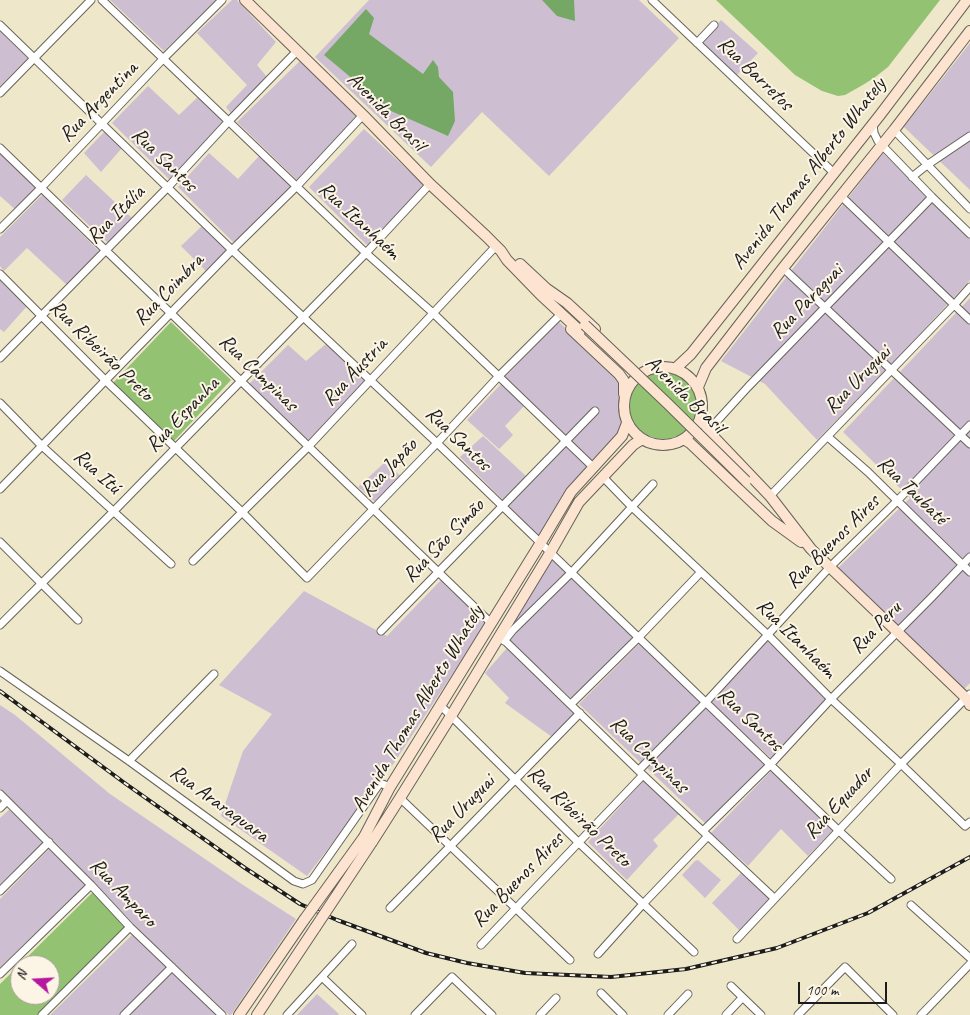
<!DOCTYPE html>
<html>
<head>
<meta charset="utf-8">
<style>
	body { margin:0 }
	#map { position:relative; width:970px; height:1015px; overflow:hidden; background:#eee7c9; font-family:Caveat,sans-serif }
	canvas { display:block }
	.north { position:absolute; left:10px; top:955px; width:50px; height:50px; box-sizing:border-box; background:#fcf5e5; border:1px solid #a29e95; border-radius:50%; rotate:289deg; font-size:14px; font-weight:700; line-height:20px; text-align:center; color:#1c1c1c }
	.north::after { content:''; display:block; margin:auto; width:18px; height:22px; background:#b5179e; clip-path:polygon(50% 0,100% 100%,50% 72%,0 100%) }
	.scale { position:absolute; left:798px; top:982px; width:89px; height:22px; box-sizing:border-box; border:2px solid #1c1c1c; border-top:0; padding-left:6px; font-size:15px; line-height:18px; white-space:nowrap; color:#1c1c1c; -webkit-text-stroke:4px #fcf5e5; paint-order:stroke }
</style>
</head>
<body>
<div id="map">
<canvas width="970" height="1015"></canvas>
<div class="north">N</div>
<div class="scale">100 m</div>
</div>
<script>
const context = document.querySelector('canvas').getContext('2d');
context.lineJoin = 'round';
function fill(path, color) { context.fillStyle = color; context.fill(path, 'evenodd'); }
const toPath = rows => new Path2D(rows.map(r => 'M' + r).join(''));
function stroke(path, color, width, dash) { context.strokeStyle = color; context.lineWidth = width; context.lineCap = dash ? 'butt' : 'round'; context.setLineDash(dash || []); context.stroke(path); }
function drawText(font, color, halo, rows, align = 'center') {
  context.font = font + ' Caveat,sans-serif'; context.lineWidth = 4; context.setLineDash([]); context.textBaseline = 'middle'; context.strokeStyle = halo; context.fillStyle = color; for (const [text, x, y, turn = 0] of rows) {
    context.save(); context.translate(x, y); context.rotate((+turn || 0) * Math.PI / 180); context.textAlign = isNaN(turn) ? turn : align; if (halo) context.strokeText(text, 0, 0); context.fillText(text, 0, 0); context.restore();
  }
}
fill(toPath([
	[110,0,216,0,164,51],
	[232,0,237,0,276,42,257,65,267,77,233,116,226,107,247,85,197,33],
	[369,0,639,0,679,38,549,176,482,112,431,167,315,57],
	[721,20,758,53,737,75,699,42],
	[0,30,28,58,0,86],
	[970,43,970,190,904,127],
	[300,61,358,115,297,180,237,122],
	[148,86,179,115,199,96,224,120,170,180,112,123],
	[364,129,424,185,368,246,309,187],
	[105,131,122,148,101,172,84,153],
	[0,151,38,187,15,209,0,196],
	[209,153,238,179,260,155,293,186,235,244,178,187],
	[883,153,970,239,970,280,893,363,817,440,765,384,721,361],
	[86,175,133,219,109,244,62,200],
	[42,195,100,252,67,285,27,248,4,271,0,266,0,237],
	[202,226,229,250,207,272,181,246],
	[0,277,28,305,4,332,0,329],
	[970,298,970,683,963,690,838,568,910,498,843,432],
	[559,322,617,377,621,390,622,428,591,461,505,377],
	[327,343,367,380,309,441,249,384,288,345,306,361],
	[501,384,525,405,505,426,513,435,499,449,467,420],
	[483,436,527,477,504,501,460,457],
	[566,444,590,467,540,539,506,507],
	[384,463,401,476,375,502,358,487],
	[553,559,634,637,572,699,503,635],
	[441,580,486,623,392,766,307,876,221,816,243,751,272,714,219,685,304,591,387,636],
	[767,641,828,698,771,758,710,702],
	[640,643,702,703,641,763,579,704],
	[507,648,575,713,552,737,505,703,509,698,485,673],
	[0,705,15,715,110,794,243,885,296,919,231,1015,229,1015,144,935,59,846,0,789],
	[705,708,766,764,706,824,647,768],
	[772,770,834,829,808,856,781,829,748,866,711,833],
	[644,780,680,813,653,840,658,846,627,880,588,842],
	[10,809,44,843,0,887,0,818],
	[50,848,87,885,0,971,0,899],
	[698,860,721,880,705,898,682,875,695,861],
	[742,872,771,898,740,931,712,903],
	[133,934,168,967,120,1015,50,1015],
	[172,973,218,1015,130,1015],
	[317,994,339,1014,338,1015,297,1015]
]), '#cebed1');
fill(toPath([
	[716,0,940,0,888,67,874,78,861,86,845,95,838,96,822,91,795,75],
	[171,322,231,380,174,441,113,383],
	'628 404a35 35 0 1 1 70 0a35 35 0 1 1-70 0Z',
	[93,892,127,927,38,1015,0,1015,0,984],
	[20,965,50,965,50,995,20,995]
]), '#92c272');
fill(toPath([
	[542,0,574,0,575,21,557,16],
	[366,9,374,18,369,34,423,74,433,60,438,67,439,77,453,92,455,121,448,136,391,111,324,55]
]), '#75a864');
const street = toPath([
	[102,0,366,253,433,313,593,467],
	[652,0,834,173],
	[0,25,232,250,437,443,838,830,891,879],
	[697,43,714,25],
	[0,93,91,0],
	[873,124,874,133,878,141,932,197,970,234],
	[894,130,970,209],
	[0,148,491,623],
	[912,177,927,165,970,136],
	[841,196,970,320],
	[0,229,41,188,163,59,222,0],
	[783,268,970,444],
	[0,274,106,381,242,512,307,578,437,443,499,376,558,317],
	[0,358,168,187,229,121,297,51],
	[0,403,42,446,171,564],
	[708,431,748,387,932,197],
	[828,437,868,472,970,572],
	[603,477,632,507,768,635,831,699,901,764,965,826,970,822],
	[0,489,232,250,297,186,363,115],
	[770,496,954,305,970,287],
	[0,542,78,620],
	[193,561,308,447,496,246],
	[0,625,114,511,366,253,430,184],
	[381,631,595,411],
	[500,636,643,775,774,898],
	[504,641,513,630,571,573,653,484],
	[0,671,129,761,294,881,303,884,312,880,380,783,390,787],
	[571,704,639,637,701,572],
	[441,706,578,842,694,952],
	[129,761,214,674],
	[639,770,706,702,830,567,897,501,970,425],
	[0,794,91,885,130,927,222,1015],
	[400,798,570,960],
	[0,808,7,801],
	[703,831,771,764,831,699,932,597,970,557],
	[0,891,49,842],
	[911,905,970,958],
	[390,908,580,713],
	[737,939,901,764,970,694],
	[481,945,643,775],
	[598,954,643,904,708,836],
	[0,974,91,885],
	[322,977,362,1015],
	[731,986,761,1015],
	[601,993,623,1015],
	[42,1015,130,927],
	[124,1015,172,967],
	[287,1015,352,944],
	[415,1015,452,977,492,1015],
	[540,1015,556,998],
	[668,1015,688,994],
	[726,1015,742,998],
	[798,1015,845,967,893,1015],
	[921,1015,970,964]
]);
const secondary = toPath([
	[245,0,363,115,430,184,486,236,501,251,507,260,541,295,580,331],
	[520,264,551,293],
	[547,289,567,303,595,329],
	[571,329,619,374,624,381,624,394],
	'624 406a39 39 0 1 1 78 0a39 39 0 1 1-78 0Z',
	[676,368,691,354,880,115,967,0],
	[698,387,706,368,783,268,894,130,970,31],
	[701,415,708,431,770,496,811,549,966,698,970,705],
	[684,439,690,443,772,521,801,542],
	[364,837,390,787,540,544,571,492,622,436,627,423],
	[372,842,400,798,451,716,550,553,579,502,633,445,642,439],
	[239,1015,304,920],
	[257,1015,315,928]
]);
stroke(street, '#666359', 9);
stroke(secondary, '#666359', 12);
stroke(street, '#fff', 7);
stroke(secondary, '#fde4d1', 10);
const rail = toPath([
	[0,691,126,784,245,868,300,904,337,920,426,953,467,963,525,973,611,977,686,969,777,948,868,913,970,857]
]);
stroke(rail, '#1c1c1c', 4);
stroke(rail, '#fcf5e5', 2, [5.5]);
const secondaryBridge = toPath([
	[585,325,668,404,746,481],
	[304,920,364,837],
	[315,928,372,842]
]);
stroke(secondaryBridge, '#666359', 12, []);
stroke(secondaryBridge, '#fde4d1', 10);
drawText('21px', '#1c1c1c', '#fcf5e5', [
	["Rua Barretos",755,74,44],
	["Rua Argentina",99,102,-46],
	["Avenida Brasil",386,112,45],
	["Rua Santos",164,160,44],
	["Avenida Thomas Alberto Whately",809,174,-52],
	["Rua Itália",116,215,-45],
	["Rua Itanhaém",359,221,43],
	["Rua Coimbra",169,290,-46],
	["Rua Paraguai",807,302,-46],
	["Rua Ribeirão Preto",101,351,44],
	["Rua Áustria",355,372,-47],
	["Rua Campinas",258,373,44],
	["Rua Uruguai",858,380,-46],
	["Avenida Brasil",685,395,44],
	["Rua Espanha",183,415,-46],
	["Rua Santos",458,439,44],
	["Rua Japão",389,468,-46],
	["Rua Itú",97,472,42],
	["Rua Taubaté",912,491,44],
	["Rua São Simão",444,541,-46],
	["Rua Buenos Aires",833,542,-45],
	["Rua Peru",876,628,-46],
	["Rua Itanhaém",796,639,45],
	["Avenida Thomas Alberto Whately",418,709,-59],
	["Rua Santos",750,720,44],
	["Rua Campinas",649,755,44],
	["Rua Equador",839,803,-47],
	["Rua Araraquara",219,804,36],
	["Rua Uruguai",462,809,-46],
	["Rua Ribeirão Preto",579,817,44],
	["Rua Buenos Aires",518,880,-46],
	["Rua Amparo",123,893,46]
]);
</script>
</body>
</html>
